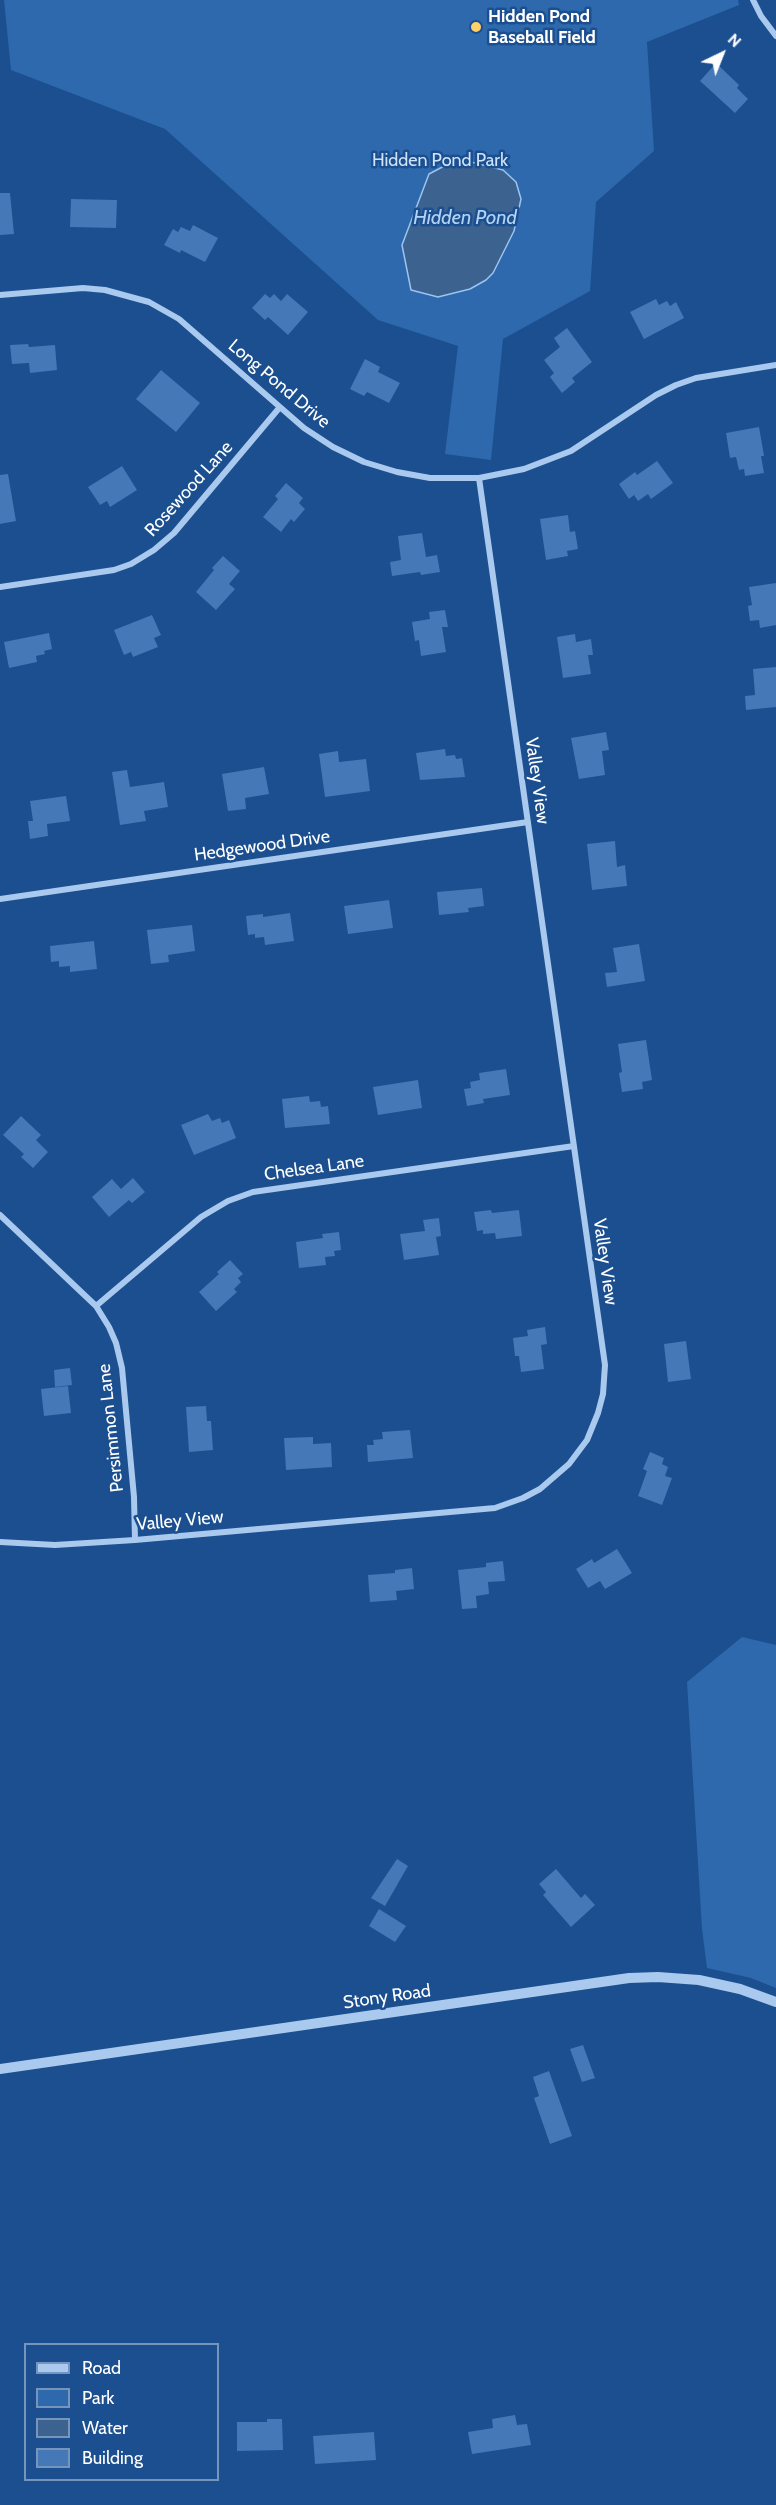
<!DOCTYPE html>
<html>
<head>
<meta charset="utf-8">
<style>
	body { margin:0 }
	#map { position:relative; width:776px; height:2505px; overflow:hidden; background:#1b4f8f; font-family:Cabin,sans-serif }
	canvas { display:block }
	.legend { position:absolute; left:24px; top:2343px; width:195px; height:138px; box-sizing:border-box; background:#1b4f8f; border:2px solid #7695bc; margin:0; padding:8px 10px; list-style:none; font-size:18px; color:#fff }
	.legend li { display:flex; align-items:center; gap:12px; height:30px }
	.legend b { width:30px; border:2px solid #7695bc }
	.north { position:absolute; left:692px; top:24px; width:60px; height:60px; -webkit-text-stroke:4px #1b4f8f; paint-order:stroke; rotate:43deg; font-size:16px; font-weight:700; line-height:24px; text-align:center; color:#fff }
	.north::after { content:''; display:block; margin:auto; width:21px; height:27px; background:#fff; clip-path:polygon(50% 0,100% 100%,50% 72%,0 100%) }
</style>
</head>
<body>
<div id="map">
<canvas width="776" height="2505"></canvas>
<ul class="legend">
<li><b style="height:8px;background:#a9c9ee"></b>Road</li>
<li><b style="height:16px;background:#2e69ad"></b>Park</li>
<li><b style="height:16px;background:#3c6290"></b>Water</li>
<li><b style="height:16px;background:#4478b7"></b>Building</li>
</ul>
<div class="north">N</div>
</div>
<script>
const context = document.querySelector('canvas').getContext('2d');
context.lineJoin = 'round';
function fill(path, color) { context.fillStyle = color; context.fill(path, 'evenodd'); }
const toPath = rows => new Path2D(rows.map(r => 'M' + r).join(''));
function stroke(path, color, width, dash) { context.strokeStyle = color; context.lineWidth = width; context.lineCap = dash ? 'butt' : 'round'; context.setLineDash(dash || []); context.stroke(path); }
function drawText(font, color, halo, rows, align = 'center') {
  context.font = font + ' Cabin,sans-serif'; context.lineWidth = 5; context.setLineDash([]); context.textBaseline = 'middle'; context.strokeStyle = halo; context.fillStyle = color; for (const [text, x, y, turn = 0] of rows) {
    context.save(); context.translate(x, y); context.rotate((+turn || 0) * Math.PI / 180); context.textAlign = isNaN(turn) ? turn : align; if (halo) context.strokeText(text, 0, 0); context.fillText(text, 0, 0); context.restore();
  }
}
fill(toPath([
	[4,0,738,0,739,5,647,42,654,151,596,202,590,291,503,339,491,460,445,454,458,346,378,320,165,129,11,70],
	[742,1637,776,1645,776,1988,751,1978,707,1968,702,1929,687,1682]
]), '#2e69ad');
const water = toPath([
	[471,162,503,170,516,182,521,199,514,231,493,273,486,280,470,289,438,297,411,290,402,245,429,174,450,163,471,162]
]);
fill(water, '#3c6290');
stroke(water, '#9cc4f0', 1.5);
fill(toPath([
	[716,63,739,85,737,88,748,99,735,113,700,81],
	[0,193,10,193,14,234,0,235],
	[71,199,117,200,116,228,70,227],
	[193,225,218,238,205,262,181,250,180,253,164,245,173,229,178,232,181,227,190,231],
	[265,294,270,298,274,294,281,301,287,294,308,312,288,335,268,317,265,320,252,308],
	[656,299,659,305,667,301,670,306,676,302,684,318,644,339,630,312],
	[567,328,592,362,572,378,575,382,562,393,550,377,554,373,544,360,560,347,554,338],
	[28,344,29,347,55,345,57,370,30,373,29,363,12,364,10,345],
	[365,359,380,367,378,372,400,383,389,403,367,392,364,396,350,389],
	[161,370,200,403,176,432,136,399],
	[759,427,764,456,761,456,764,473,745,476,744,469,739,470,736,457,730,458,726,433],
	[657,461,673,483,651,499,648,494,638,501,634,495,629,499,619,484,635,472,637,475],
	[122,466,137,490,110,507,107,501,100,505,88,487],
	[8,474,16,521,0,524,0,475],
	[286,483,303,498,299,503,305,509,294,522,291,519,281,532,263,517,278,499,275,496],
	[568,515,570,532,575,531,578,549,567,551,568,556,546,560,540,519],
	[422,533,426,557,437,555,440,572,421,575,420,572,392,576,390,562,401,560,398,536],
	[223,556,240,571,229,584,235,589,216,610,196,592,214,570,212,568],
	[776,583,776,625,760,628,759,620,750,621,748,606,752,605,749,587],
	[445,610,448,627,442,627,446,652,421,656,419,640,415,641,412,622,430,619,429,612],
	[152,615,161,635,154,638,158,647,133,657,131,652,124,655,114,630],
	[49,633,52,649,44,651,45,654,36,656,37,662,9,668,4,642],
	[575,634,576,642,591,639,593,655,588,655,591,674,563,678,557,637],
	[776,667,776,707,746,710,745,696,755,695,753,669],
	[606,732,609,750,602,751,605,775,579,779,571,738],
	[445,749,446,756,455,755,456,759,462,758,465,777,420,780,416,753],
	[338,751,339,762,366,759,370,791,325,797,319,754],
	[264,767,269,794,245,798,246,809,228,811,222,774],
	[127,770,130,787,164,782,168,807,144,811,146,821,120,825,112,772],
	[66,796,70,821,47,824,48,836,30,839,28,821,33,821,30,801],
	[615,841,617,867,625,865,627,886,592,890,587,844],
	[482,888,484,906,468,908,469,912,439,915,437,892],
	[389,900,393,928,348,934,344,906],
	[290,913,294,941,265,945,264,937,255,938,255,934,248,935,246,916,263,914,263,917],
	[192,925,195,951,168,955,169,962,151,964,147,930],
	[94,941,97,969,70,972,70,966,59,967,59,961,51,962,50,946],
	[639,944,645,981,607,987,605,973,617,972,613,948],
	[646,1040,652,1080,642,1082,643,1089,622,1092,619,1073,622,1072,618,1044],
	[506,1069,510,1095,483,1099,484,1103,467,1106,464,1089,471,1088,470,1082,480,1080,479,1073],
	[418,1080,422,1108,378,1115,373,1087],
	[309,1096,310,1102,320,1101,321,1107,328,1106,330,1124,285,1128,282,1099],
	[208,1114,212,1121,220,1118,222,1123,229,1120,236,1138,194,1155,181,1125],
	[21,1116,41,1135,36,1140,48,1152,33,1168,21,1157,24,1154,3,1135],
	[133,1178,145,1192,132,1203,129,1200,109,1217,92,1197,112,1179,121,1189],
	[491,1210,492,1213,519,1210,522,1236,496,1239,495,1233,483,1234,483,1230,477,1231,474,1212],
	[439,1218,441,1236,436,1237,439,1255,404,1260,400,1234,425,1231,423,1220],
	[339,1232,341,1250,334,1251,335,1256,325,1257,326,1265,299,1268,296,1242,323,1238,322,1234],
	[230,1260,243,1274,238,1278,241,1282,234,1289,237,1292,216,1311,199,1292,219,1274,217,1272],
	[545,1327,547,1344,541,1345,544,1369,521,1372,519,1356,515,1356,513,1338,528,1336,527,1330],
	[686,1341,691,1379,668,1382,664,1344],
	[70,1368,72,1385,55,1387,54,1370],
	[68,1386,71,1413,44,1416,41,1389],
	[206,1406,207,1421,211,1421,213,1450,189,1452,186,1407],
	[410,1430,413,1458,368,1462,367,1445,374,1445,373,1440,383,1439,382,1432],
	[313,1437,313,1444,331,1443,332,1467,286,1470,284,1438],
	[650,1452,664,1458,662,1464,668,1467,665,1476,672,1478,662,1505,638,1496,647,1471,643,1469],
	[617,1549,632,1573,605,1589,600,1581,588,1588,576,1569,592,1559,594,1563],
	[503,1561,505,1581,488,1582,489,1594,476,1596,477,1608,462,1609,458,1570,486,1567,486,1563],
	[412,1568,414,1589,396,1591,397,1600,370,1602,368,1575,395,1573,395,1570],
	[397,1859,408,1866,385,1906,371,1898],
	[556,1869,581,1898,585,1894,595,1905,571,1927,543,1895,546,1892,539,1884],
	[379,1909,406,1926,395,1942,369,1926],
	[583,2045,595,2078,582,2082,570,2049],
	[549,2071,572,2136,550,2144,534,2098,539,2096,533,2077],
	[515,2415,517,2425,527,2424,531,2445,472,2454,468,2432,493,2428,492,2419],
	[267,2419,282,2419,283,2450,237,2451,237,2422,267,2422],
	[374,2432,376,2460,315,2464,313,2436]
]), '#4478b7');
stroke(toPath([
	[753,0,761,16,776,36],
	[0,295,83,288,105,290,149,302,179,319,304,428,333,447,364,462,397,472,430,478,479,478,524,469,571,451,656,395,676,385,696,378,776,365],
	[0,587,114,570,131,564,154,550,174,533,280,407],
	[0,899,528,822],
	[0,1215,96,1306,109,1327,116,1343,122,1368,134,1497,135,1540],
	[96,1306,201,1217,228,1201,253,1192,574,1146],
	[0,1542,55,1545,135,1540,495,1508,523,1498,540,1489,569,1464,587,1440,598,1413,603,1394,605,1365,479,478]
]), '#a9c9ee', 6);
stroke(toPath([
	[0,2069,629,1978,658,1977,699,1980,740,1989,776,2002]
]), '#a9c9ee', 10);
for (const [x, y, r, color] of [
	[476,27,6,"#ffd166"]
]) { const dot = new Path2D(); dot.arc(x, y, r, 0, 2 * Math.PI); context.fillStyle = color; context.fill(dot); stroke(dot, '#1b4f8f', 2); }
drawText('bold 18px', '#fff', '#1b4f8f', [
	["Hidden Pond",488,17],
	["Baseball Field",488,38]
], 'left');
drawText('18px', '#cfe3fa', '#1b4f8f', [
	["Hidden Pond Park",440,161]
]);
drawText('18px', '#fff', '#1b4f8f', [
	["Long Pond Drive",279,384,40],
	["Rosewood Lane",189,489,-48],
	["Valley View",537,781,82],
	["Hedgewood Drive",262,846,-8],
	["Chelsea Lane",314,1168,-8],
	["Valley View",605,1262,82],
	["Persimmon Lane",111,1428,-96],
	["Valley View",180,1521,-5],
	["Stony Road",387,1997,-8]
]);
drawText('italic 20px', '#b5d3f5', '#1b4f8f', [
	["Hidden Pond",465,218]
]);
</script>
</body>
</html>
